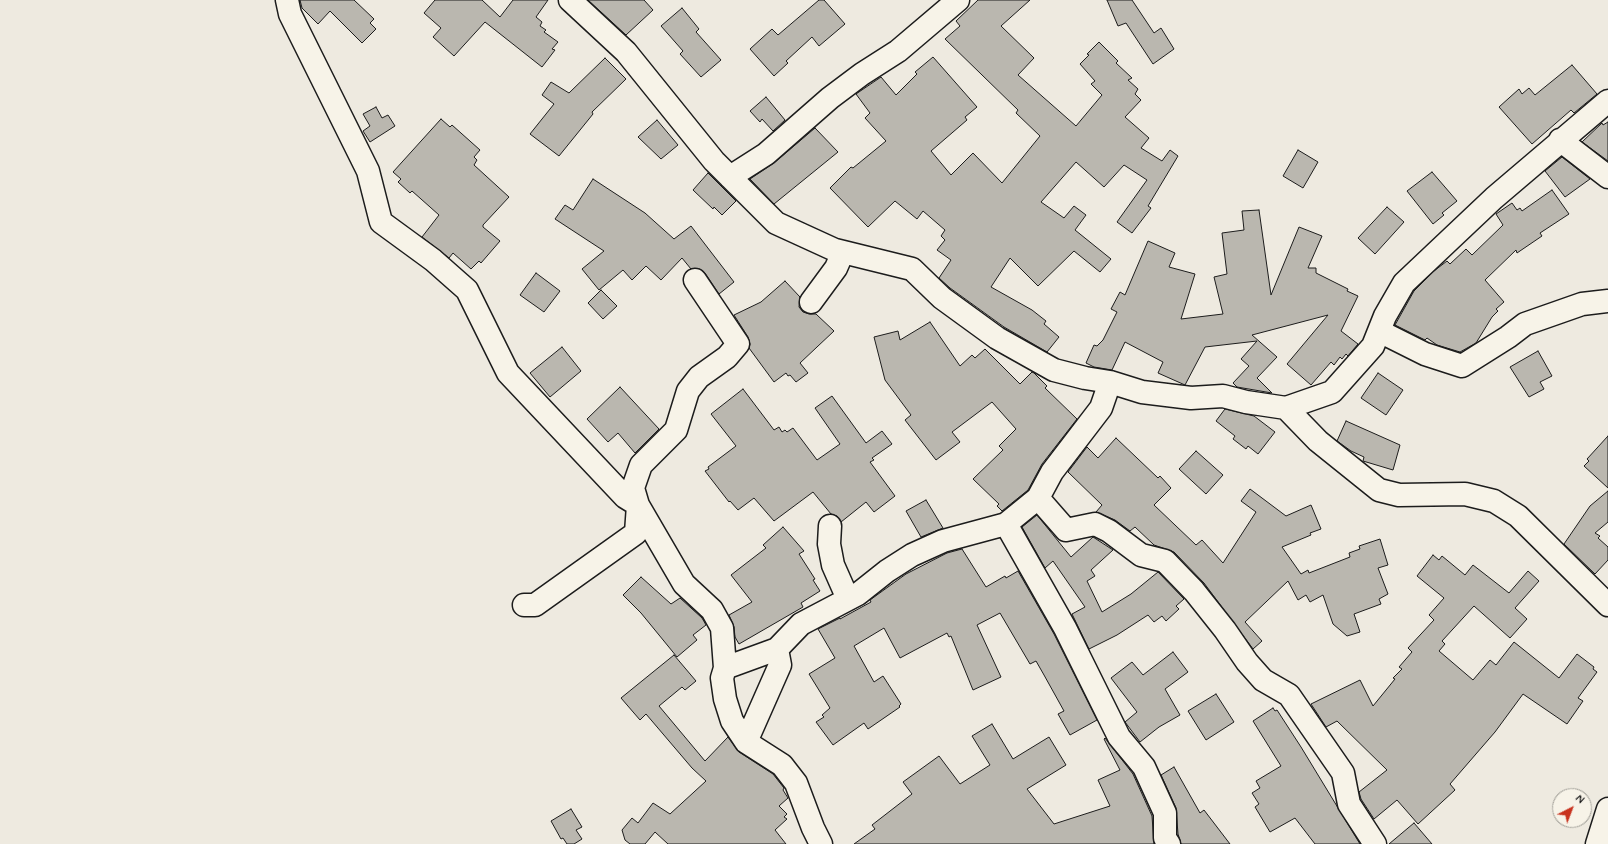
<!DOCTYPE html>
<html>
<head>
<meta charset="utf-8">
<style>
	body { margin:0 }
	#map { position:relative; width:1608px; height:844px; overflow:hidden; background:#eeeae0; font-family:Mynerve,sans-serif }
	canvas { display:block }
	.north { position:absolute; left:1552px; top:788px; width:40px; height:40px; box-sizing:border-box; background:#f7f3e8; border:1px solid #9f9d96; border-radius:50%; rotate:42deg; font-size:11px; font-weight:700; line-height:16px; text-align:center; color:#1c1c1c }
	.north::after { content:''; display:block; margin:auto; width:14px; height:18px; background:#c8321e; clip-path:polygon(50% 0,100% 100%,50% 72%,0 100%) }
</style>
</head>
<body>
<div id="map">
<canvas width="1608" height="844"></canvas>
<div class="north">N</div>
</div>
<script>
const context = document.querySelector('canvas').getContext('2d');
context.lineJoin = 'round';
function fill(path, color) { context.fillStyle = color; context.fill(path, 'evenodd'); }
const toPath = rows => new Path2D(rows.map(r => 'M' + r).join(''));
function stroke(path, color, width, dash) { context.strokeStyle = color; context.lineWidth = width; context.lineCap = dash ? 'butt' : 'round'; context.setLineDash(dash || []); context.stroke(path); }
const building = toPath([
	[300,0,354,0,374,19,370,23,376,29,362,43,330,11,318,24,302,8,300,0],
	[435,0,482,0,500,17,513,0,548,0,536,17,542,22,540,26,546,30,544,32,558,42,552,49,555,50,542,67,485,22,454,56,433,37,441,28,424,13,435,0],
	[588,0,644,0,653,10,626,35,588,0],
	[819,0,824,0,845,24,819,46,812,37,786,61,788,63,774,76,750,49,772,29,778,35,819,0],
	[978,0,1030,0,1001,26,1034,58,1018,75,1076,126,1102,95,1091,84,1095,81,1080,64,1089,55,1087,54,1099,42,1118,61,1116,63,1132,78,1128,80,1138,89,1135,94,1141,100,1125,117,1149,138,1141,148,1162,161,1170,150,1178,156,1148,206,1151,208,1132,233,1117,222,1147,180,1124,165,1104,187,1076,162,1041,202,1064,218,1074,206,1086,215,1075,230,1111,259,1100,272,1074,251,1038,286,1010,258,991,287,1032,310,1046,321,1044,324,1059,337,1047,352,1004,327,950,288,939,278,951,260,937,250,945,240,941,236,945,230,923,211,917,219,895,201,868,227,830,188,851,167,853,168,886,141,865,118,870,113,856,94,881,77,896,95,917,74,915,72,933,57,977,107,965,117,967,120,931,151,951,175,973,153,1002,183,1040,136,1016,113,1018,110,945,39,960,26,956,21,978,0],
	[1107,0,1132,0,1154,33,1161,28,1174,49,1153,64,1126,23,1118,26,1107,0],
	[682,8,699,29,696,32,721,60,701,77,680,54,683,51,661,26,682,8],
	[605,58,626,79,592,112,593,114,559,156,530,134,554,104,542,95,551,82,569,93,605,58],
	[1572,65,1597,94,1574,113,1571,110,1532,144,1499,107,1519,89,1522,94,1529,88,1535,95,1572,65],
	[766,97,785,120,773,131,762,119,760,122,750,111,766,97],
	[376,107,382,118,388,115,395,126,370,142,363,131,370,126,363,114,376,107],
	[441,119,450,127,452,125,480,150,474,157,477,160,474,165,509,197,483,225,483,227,500,241,481,263,479,261,471,269,453,253,449,258,422,237,439,215,412,191,410,193,398,182,401,179,393,172,441,119],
	[657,120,678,145,661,159,638,137,657,120],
	[1608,122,1608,161,1582,142,1602,123,1603,125,1608,122],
	[815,128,838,152,774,204,750,179,774,163,815,128],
	[1298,150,1318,162,1303,188,1283,176,1298,150],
	[1562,157,1590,179,1565,197,1545,171,1562,157],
	[1432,172,1457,201,1442,213,1444,215,1433,224,1407,191,1432,172],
	[708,173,736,201,722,215,714,207,713,209,693,190,708,173],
	[593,179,645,213,674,239,691,226,734,282,719,294,705,273,700,269,691,269,682,258,661,280,646,266,632,280,623,270,599,290,582,269,604,251,555,219,565,205,573,210,593,179],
	[1552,190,1569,214,1540,233,1542,236,1517,253,1516,250,1485,280,1504,302,1496,309,1498,311,1492,317,1476,343,1460,352,1437,345,1427,338,1425,340,1395,325,1414,291,1434,271,1447,261,1450,264,1466,249,1472,255,1503,225,1496,214,1512,203,1517,210,1520,208,1522,211,1552,190],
	[1387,207,1404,222,1375,254,1358,238,1387,207],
	[1259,210,1271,295,1299,227,1322,236,1308,268,1316,268,1316,273,1348,289,1347,291,1358,296,1341,331,1358,344,1348,356,1346,354,1342,359,1340,357,1334,365,1331,362,1311,385,1287,364,1328,315,1252,335,1277,357,1257,378,1272,393,1237,387,1233,383,1249,366,1241,359,1257,341,1205,347,1185,385,1158,373,1163,362,1125,342,1112,370,1094,367,1086,363,1094,345,1097,346,1103,340,1117,312,1111,309,1120,292,1125,295,1148,241,1175,253,1169,267,1195,274,1181,319,1223,314,1214,277,1227,274,1222,233,1244,230,1242,211,1259,210],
	[536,273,560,291,544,312,520,295,536,273],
	[785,281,800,297,799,307,803,312,809,314,816,314,834,331,800,363,808,373,796,382,790,375,788,376,786,373,774,382,749,348,750,344,748,337,734,315,761,302,785,281],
	[601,290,617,306,603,319,588,303,601,290],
	[930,322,960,366,972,355,975,358,985,349,1020,384,1032,372,1034,373,1047,386,1045,388,1077,419,1042,464,1028,490,1002,511,997,506,999,504,973,479,1003,450,999,446,1016,429,992,402,952,432,960,442,936,460,905,420,911,415,885,380,874,337,898,331,900,340,930,322],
	[562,347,581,371,550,397,530,373,562,347],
	[1538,351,1552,376,1540,382,1544,389,1529,397,1510,367,1538,351],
	[1378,373,1403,390,1386,415,1361,398,1378,373],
	[620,387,659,429,635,453,618,433,608,442,587,419,620,387],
	[743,389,774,430,779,427,782,432,785,430,787,432,793,428,817,460,840,444,815,408,832,396,866,443,882,431,892,444,872,458,874,460,870,462,895,496,874,512,866,502,841,522,837,516,831,514,813,492,774,521,754,498,738,510,730,501,729,502,705,471,709,469,708,467,736,446,711,414,743,389],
	[1225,409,1254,416,1275,432,1258,454,1248,446,1246,449,1233,439,1235,436,1216,421,1225,409],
	[1346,421,1400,445,1393,470,1363,461,1364,457,1351,451,1337,441,1346,421],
	[1608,436,1608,488,1584,466,1589,461,1587,459,1608,436],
	[1116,438,1158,478,1160,476,1171,488,1154,505,1196,545,1202,540,1223,563,1256,512,1241,501,1250,489,1286,516,1311,505,1321,529,1310,533,1311,535,1282,547,1301,574,1308,570,1309,573,1350,557,1349,553,1360,549,1359,546,1380,539,1388,565,1378,568,1388,594,1379,599,1381,604,1354,614,1360,632,1347,636,1333,624,1323,595,1310,602,1306,595,1298,600,1288,581,1245,622,1262,641,1253,649,1204,583,1174,552,1154,545,1135,527,1130,531,1115,520,1096,512,1102,505,1068,472,1087,447,1098,458,1116,438],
	[1196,451,1223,475,1206,494,1179,469,1196,451],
	[1608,491,1608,522,1595,533,1600,536,1598,538,1608,547,1608,560,1595,574,1564,544,1590,506,1608,491],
	[926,500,943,528,921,537,906,511,926,500],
	[1037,515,1071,557,1093,537,1113,550,1091,570,1095,576,1087,581,1102,612,1131,594,1158,572,1184,599,1176,606,1179,609,1166,621,1162,616,1154,622,1148,615,1117,635,1089,649,1072,614,1085,607,1053,561,1045,568,1022,527,1037,515],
	[783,527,804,551,799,554,815,579,813,580,820,591,801,603,803,607,739,644,735,637,734,627,729,615,752,602,731,575,766,548,763,545,783,527],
	[962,549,986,587,1005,576,1006,578,1018,571,1054,634,1097,720,1070,735,1058,714,1064,711,1044,675,1036,661,1030,664,1000,613,977,625,1001,677,973,690,951,636,949,637,947,633,900,658,884,628,854,646,874,682,883,676,901,704,899,706,900,707,868,729,864,723,833,745,816,722,824,717,822,715,830,708,809,674,835,658,818,629,840,618,840,619,871,602,870,600,906,574,947,553,962,549],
	[1433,555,1439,560,1442,556,1465,575,1473,565,1509,593,1528,571,1539,581,1515,608,1527,619,1510,638,1474,606,1442,641,1445,644,1439,651,1473,680,1490,660,1496,665,1514,642,1559,678,1577,654,1594,667,1593,669,1597,672,1578,698,1583,701,1567,724,1523,694,1495,732,1450,784,1455,790,1418,824,1397,800,1374,819,1361,799,1359,792,1387,770,1337,721,1326,727,1311,704,1360,680,1373,706,1395,679,1393,678,1402,669,1399,667,1412,652,1408,648,1434,620,1429,615,1444,598,1417,576,1433,555],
	[641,577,671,604,680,598,702,618,706,625,693,635,697,640,677,657,641,613,623,595,641,577],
	[1173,652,1188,672,1165,689,1180,715,1159,727,1140,742,1125,722,1137,712,1111,678,1132,662,1143,675,1173,652],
	[674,655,696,681,685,690,682,687,659,706,705,761,728,737,739,752,773,774,784,788,783,790,788,798,779,806,787,814,784,817,787,819,775,830,786,844,668,844,655,832,645,844,630,844,625,840,622,830,632,818,638,823,653,803,670,814,706,781,692,768,646,714,640,720,621,698,674,655],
	[1216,694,1234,722,1206,740,1188,711,1216,694],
	[1273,708,1275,711,1277,710,1301,747,1360,844,1315,844,1295,818,1270,832,1255,807,1259,804,1252,793,1260,788,1256,781,1281,766,1253,721,1273,708],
	[992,724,1013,759,1049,737,1066,765,1027,789,1054,824,1110,806,1098,780,1120,770,1104,739,1105,738,1133,774,1152,816,1154,844,854,844,875,829,872,825,912,794,903,782,939,756,960,784,990,765,972,736,992,724],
	[1174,767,1200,813,1204,810,1230,844,1181,844,1178,834,1176,808,1161,775,1174,767],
	[571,809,582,827,576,830,582,839,574,844,567,844,563,838,561,839,551,821,571,809],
	[1414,823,1432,844,1389,844,1414,823]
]);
fill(building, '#bab7af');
stroke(building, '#1c1c1c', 1);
const minor = toPath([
	[287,0,290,14,368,171,381,222,433,260,467,290,508,373,625,497,638,505,684,584,712,610,722,628,725,668,777,649,801,624,858,594,887,571,912,555,943,541,1006,524,1038,498,1052,472,1101,408,1110,382],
	[570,0,626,52,714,161,776,223,835,250,912,269,942,298,997,338,1054,370,1085,378,1110,382,1142,392,1191,398,1223,396,1246,402,1286,408,1318,441,1379,490,1399,495,1465,494,1494,501,1518,516,1608,605],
	[1560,140,1608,177],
	[730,177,766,154,830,98,862,74,898,51,958,0],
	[811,302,836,268,843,252],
	[1379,331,1425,354,1462,366,1508,337,1525,324,1582,304,1608,301],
	[1286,408,1332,392,1373,346,1385,316,1404,283,1494,198,1608,101],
	[1038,498,1066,530,1095,524,1109,531,1141,555,1165,561,1194,591,1225,630,1247,662,1263,680,1289,695,1343,773,1349,804,1375,844],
	[1006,524,1065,628,1119,737,1144,767,1165,813,1165,838,1169,844],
	[830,526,829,544,833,565,848,599],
	[524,605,535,605,636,533,638,505,633,488,641,465,676,430,688,391,699,377,727,357,738,344,695,280],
	[725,668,722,678,725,699,732,721,746,742,782,765,796,783,813,828,821,844],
	[746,742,780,665,777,649],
	[1597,844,1608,809]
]);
stroke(minor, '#1c1c1c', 25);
stroke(minor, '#f7f3e8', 22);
</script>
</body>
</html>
